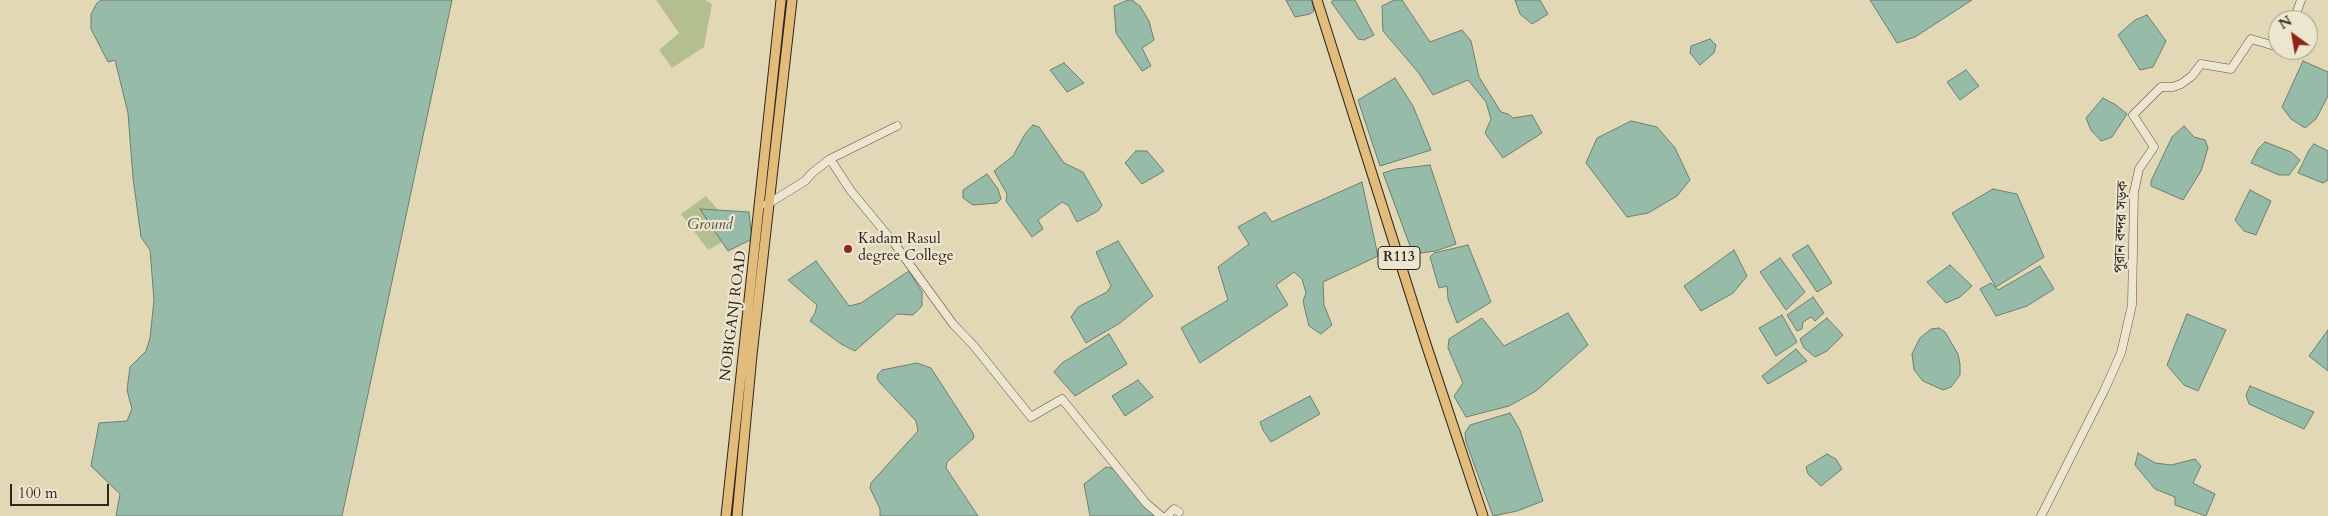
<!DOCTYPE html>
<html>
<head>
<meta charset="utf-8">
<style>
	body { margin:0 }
	#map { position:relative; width:2328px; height:516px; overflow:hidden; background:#e2d8b6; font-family:Cardo,serif }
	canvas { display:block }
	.north { position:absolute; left:2268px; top:10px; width:50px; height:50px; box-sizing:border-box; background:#ece6d0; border:1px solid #a19989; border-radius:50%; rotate:328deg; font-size:14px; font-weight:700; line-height:20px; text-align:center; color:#30251e }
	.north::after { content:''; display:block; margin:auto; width:18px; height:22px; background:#8f2418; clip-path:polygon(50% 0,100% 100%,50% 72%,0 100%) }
	.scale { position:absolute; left:10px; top:484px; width:99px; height:22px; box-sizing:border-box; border:2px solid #30251e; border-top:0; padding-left:6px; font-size:15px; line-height:18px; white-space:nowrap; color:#30251e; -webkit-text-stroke:4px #ece6d0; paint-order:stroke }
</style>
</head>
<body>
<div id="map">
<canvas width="2328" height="516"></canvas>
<div class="north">N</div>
<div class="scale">100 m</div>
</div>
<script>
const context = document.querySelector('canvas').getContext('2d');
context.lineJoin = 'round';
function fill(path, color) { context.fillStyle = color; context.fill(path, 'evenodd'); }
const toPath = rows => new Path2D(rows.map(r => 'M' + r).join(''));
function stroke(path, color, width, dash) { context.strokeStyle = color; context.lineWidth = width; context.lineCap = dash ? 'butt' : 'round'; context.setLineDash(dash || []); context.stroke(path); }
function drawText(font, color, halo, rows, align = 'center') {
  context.font = font + ' Cardo,"Noto Serif Bengali",serif'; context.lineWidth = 4.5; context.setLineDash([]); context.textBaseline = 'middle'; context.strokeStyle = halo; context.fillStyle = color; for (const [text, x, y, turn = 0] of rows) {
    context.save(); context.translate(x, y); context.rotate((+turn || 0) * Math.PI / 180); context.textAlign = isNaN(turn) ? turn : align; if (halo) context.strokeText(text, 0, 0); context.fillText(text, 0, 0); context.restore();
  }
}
fill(toPath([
	[656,0,705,0,712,4,704,47,672,68,659,50,679,33],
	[706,196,738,233,708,250,681,214]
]), '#b3bf8e');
const water = toPath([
	[101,0,452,0,342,516,116,516,120,494,91,466,99,423,127,421,132,409,127,390,130,367,146,351,150,338,154,300,150,250,141,237,133,178,128,113,115,60,108,62,91,29,91,14,97,3,101,0],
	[1128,0,1132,0,1140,6,1149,21,1154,40,1142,48,1151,66,1142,71,1116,33,1114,6,1128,0],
	[1286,0,1312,0,1314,11,1310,14,1295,17,1286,0],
	[1334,0,1355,0,1374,35,1364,40,1358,39,1331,2,1334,0],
	[1394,0,1402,0,1430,42,1462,30,1471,41,1479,77,1501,112,1508,114,1513,118,1532,115,1542,133,1503,158,1485,133,1491,119,1486,102,1468,80,1433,95,1418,72,1383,31,1382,6,1394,0],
	[1515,0,1540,0,1548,14,1532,24,1520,14,1515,0],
	[1870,0,1972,0,1915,37,1897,43,1870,0],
	[2147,15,2166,41,2153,67,2140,70,2118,35,2135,20,2147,15],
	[1710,39,1716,45,1714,53,1700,65,1690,53,1691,46,1710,39],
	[2303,61,2328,72,2328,96,2316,119,2305,128,2291,119,2282,107,2303,61],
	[1064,63,1084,83,1067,92,1050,70,1064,63],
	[1966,70,1979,86,1960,100,1947,82,1966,70],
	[1395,78,1413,106,1431,150,1380,166,1358,100,1395,78],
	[2103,98,2116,105,2127,114,2112,137,2101,141,2091,130,2086,118,2103,98],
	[1631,121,1657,127,1675,148,1690,180,1677,196,1648,213,1627,217,1586,163,1597,138,1631,121],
	[1033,125,1039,127,1064,163,1083,172,1102,205,1098,211,1077,222,1068,205,1062,202,1038,220,1043,229,1032,237,1006,201,1007,194,994,171,1013,156,1025,134,1033,125],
	[2184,126,2194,137,2205,140,2208,148,2201,171,2183,200,2151,186,2151,181,2172,137,2184,126],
	[2265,142,2291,152,2300,160,2289,175,2279,175,2251,163,2258,149,2265,142],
	[2314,144,2328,151,2328,180,2323,183,2298,173,2309,150,2314,144],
	[1136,151,1147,151,1164,171,1142,184,1125,163,1136,151],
	[1430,165,1456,244,1436,251,1413,254,1383,173,1396,169,1430,165],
	[987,174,998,189,1001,199,997,203,973,205,963,198,963,190,987,174],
	[1362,182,1378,256,1323,282,1324,305,1332,325,1321,334,1309,326,1303,301,1306,293,1302,279,1294,272,1276,285,1288,305,1200,363,1181,328,1228,300,1218,267,1249,244,1238,227,1265,212,1272,222,1362,182],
	[1993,189,2017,194,2044,257,1996,287,1952,213,1993,189],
	[2250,190,2271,201,2256,235,2244,231,2235,220,2250,190],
	[700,209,749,212,752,239,728,251,700,209],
	[1118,241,1153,296,1120,323,1086,343,1071,317,1078,307,1107,292,1111,286,1096,252,1118,241],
	[1468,245,1491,302,1457,323,1448,299,1447,286,1439,288,1430,257,1434,253,1468,245],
	[1808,245,1832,283,1817,292,1792,255,1808,245],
	[1734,250,1747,276,1733,293,1701,311,1684,286,1734,250],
	[1780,258,1805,292,1786,310,1760,272,1780,258],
	[816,261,849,306,861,303,909,271,922,292,922,306,913,315,897,314,855,351,841,344,810,321,815,313,817,305,788,280,816,261],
	[1950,265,1972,286,1960,297,1946,303,1927,282,1950,265],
	[2040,266,2054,289,2027,306,1996,316,1980,289,1991,283,1998,290,2040,266],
	[1813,297,1824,313,1815,321,1811,317,1803,322,1802,329,1797,331,1787,315,1813,297],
	[1568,313,1588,345,1536,391,1509,406,1466,417,1454,396,1463,383,1448,348,1449,339,1482,318,1504,346,1568,313],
	[2187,314,2226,330,2198,391,2184,385,2167,365,2187,314],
	[1782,315,1797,342,1776,356,1759,328,1782,315],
	[1827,318,1843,335,1827,351,1815,357,1804,348,1800,339,1827,318],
	[1939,328,1945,332,1958,354,1960,364,1960,375,1951,387,1943,390,1923,381,1914,370,1912,354,1920,338,1931,329,1939,328],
	[2328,330,2328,371,2309,356,2328,330],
	[1109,334,1127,364,1075,396,1054,372,1062,363,1109,334],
	[1796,349,1807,361,1768,384,1762,376,1796,349],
	[917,363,931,368,973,433,974,438,947,462,946,468,978,516,880,516,880,509,870,488,871,483,918,431,916,421,880,383,877,378,878,374,882,370,917,363],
	[1138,380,1153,397,1125,416,1112,396,1138,380],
	[2250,386,2314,412,2304,429,2249,404,2246,395,2250,386],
	[1310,396,1320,414,1271,442,1263,430,1260,422,1310,396],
	[1510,413,1520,430,1543,501,1517,511,1493,516,1466,442,1465,433,1470,425,1510,413],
	[2138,453,2155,463,2171,465,2195,459,2201,466,2193,483,2215,494,2206,516,2175,505,2175,497,2155,489,2135,465,2138,453],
	[1827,454,1836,459,1842,469,1821,486,1808,474,1806,467,1827,454],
	[1106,467,1121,470,1161,516,1090,516,1084,484,1106,467]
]);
fill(water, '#96bba8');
stroke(water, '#6d7f71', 1);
const minor = toPath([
	[2294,20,2301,0],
	[830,159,851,191,894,243,953,324,974,346,1031,417,1062,399,1146,503,1161,516],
	[766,205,805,181,812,173,830,159,897,126],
	[1167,516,1174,509,1179,512],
	[2041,516,2104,391,2121,353,2132,305,2134,192,2139,169,2154,147,2133,115,2161,87,2173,87,2181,84,2192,76,2201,64,2231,69,2251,39,2278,47]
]);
const major = toPath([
	[1317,0,1425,341,1483,516],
	[726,516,781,0],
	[737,516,752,355,792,0]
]);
stroke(minor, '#5c5244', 9);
stroke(major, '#30251e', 11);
stroke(minor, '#ece6d0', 8);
stroke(major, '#e1bc7b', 9);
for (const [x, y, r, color] of [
	[848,249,5,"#8f2418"]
]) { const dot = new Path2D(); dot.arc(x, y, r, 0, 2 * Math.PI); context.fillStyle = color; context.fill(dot); stroke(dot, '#ece6d0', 2); }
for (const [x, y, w] of [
	[1399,258,42]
]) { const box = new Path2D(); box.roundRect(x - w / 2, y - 11.5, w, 23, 4); context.fillStyle = '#ece6d0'; context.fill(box); stroke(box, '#30251e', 1); }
drawText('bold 14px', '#30251e', null, [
	["R113",1399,258]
]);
drawText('italic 15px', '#514c3a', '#ece6d0', [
	["Ground",710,226]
]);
drawText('15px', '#30251e', '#ece6d0', [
	["পুরান বন্দর সড়ক",2122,227,-88],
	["NOBIGANJ ROAD",734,316,-83]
]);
drawText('15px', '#30251e', '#ece6d0', [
	["Kadam Rasul",858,240],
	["degree College",858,257]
], 'left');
</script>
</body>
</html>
